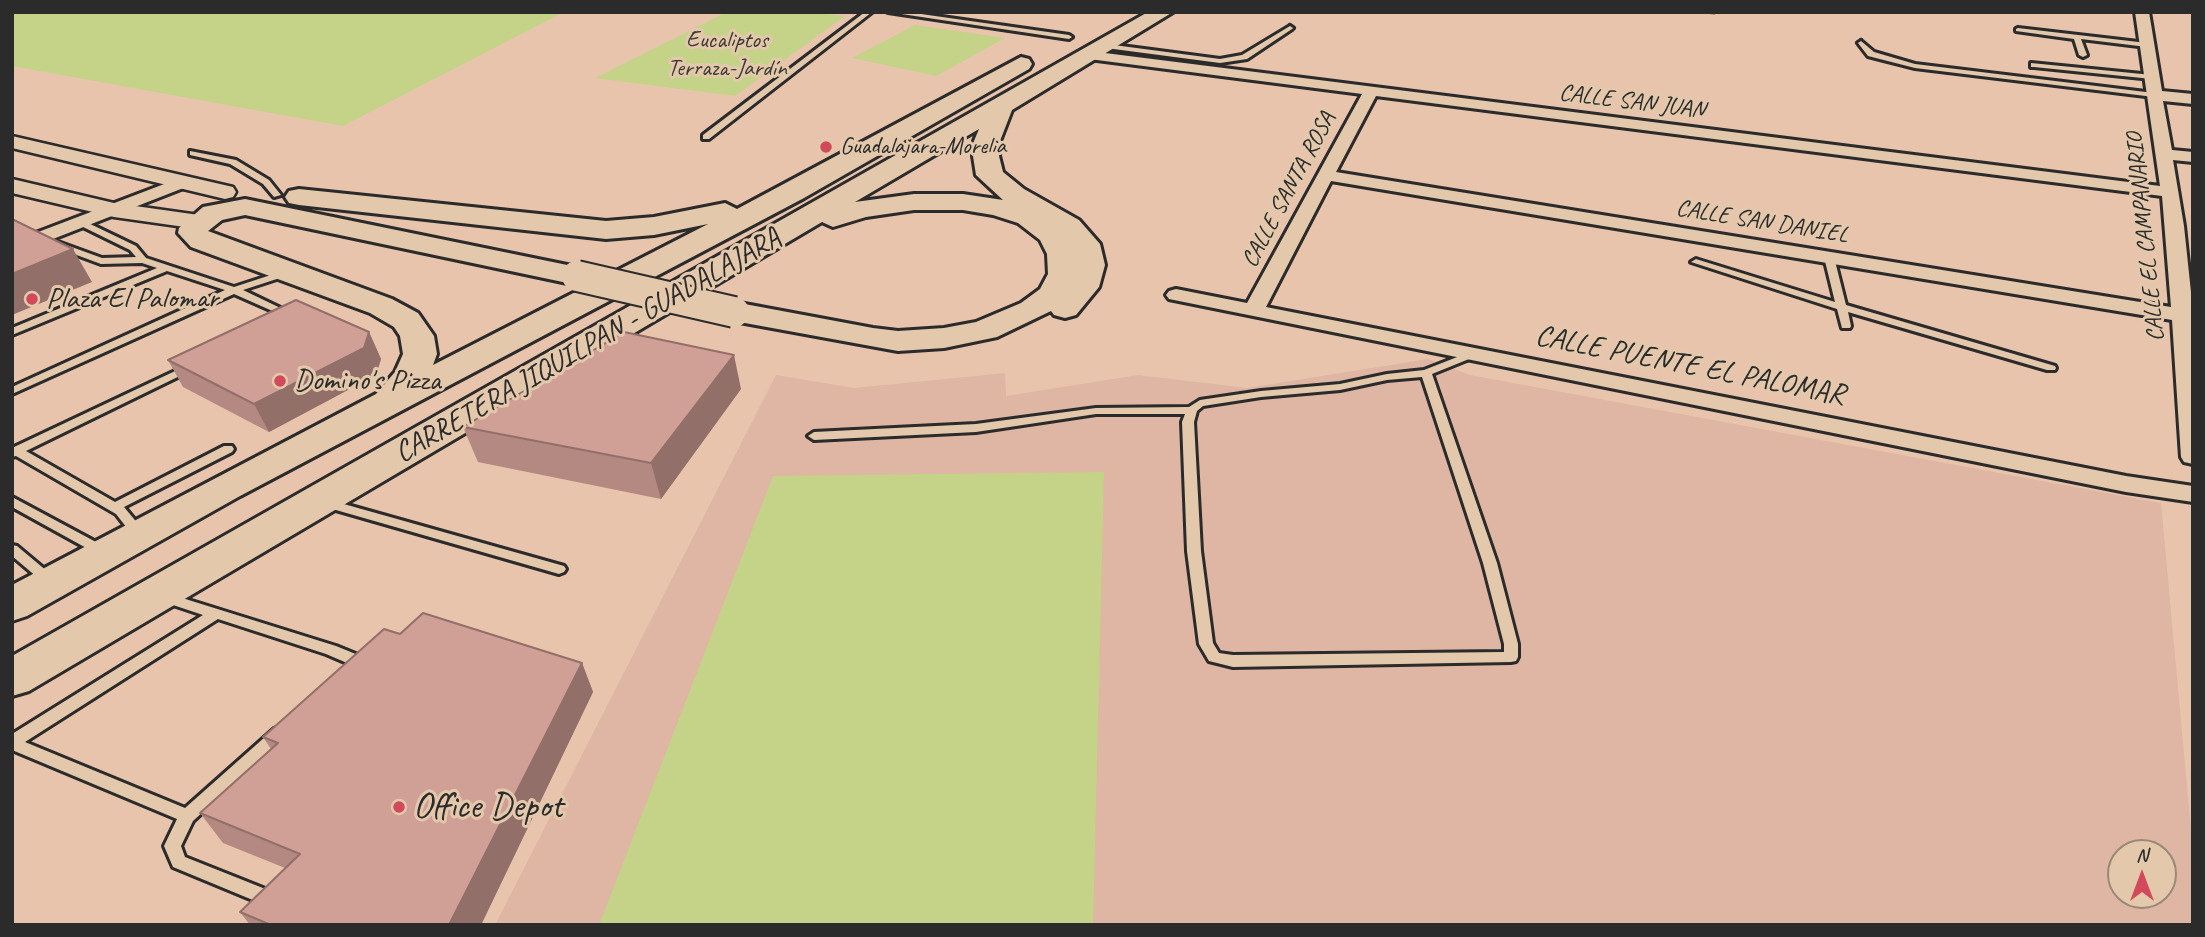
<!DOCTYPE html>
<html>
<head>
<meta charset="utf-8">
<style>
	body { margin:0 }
	#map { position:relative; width:2205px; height:937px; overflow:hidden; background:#e9c4ac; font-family:Caveat,sans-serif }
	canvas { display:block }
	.frame { position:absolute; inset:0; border:14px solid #2b2b2b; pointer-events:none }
	.north { position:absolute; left:2107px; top:839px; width:70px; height:70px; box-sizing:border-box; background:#e4c8ab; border:2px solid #9a8978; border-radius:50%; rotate:0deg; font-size:19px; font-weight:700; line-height:28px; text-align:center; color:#2b2b2b }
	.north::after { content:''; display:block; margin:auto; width:24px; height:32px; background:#d1495b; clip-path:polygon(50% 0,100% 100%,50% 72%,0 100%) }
</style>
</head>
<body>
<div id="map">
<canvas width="2205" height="937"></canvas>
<div class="frame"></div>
<div class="north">N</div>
</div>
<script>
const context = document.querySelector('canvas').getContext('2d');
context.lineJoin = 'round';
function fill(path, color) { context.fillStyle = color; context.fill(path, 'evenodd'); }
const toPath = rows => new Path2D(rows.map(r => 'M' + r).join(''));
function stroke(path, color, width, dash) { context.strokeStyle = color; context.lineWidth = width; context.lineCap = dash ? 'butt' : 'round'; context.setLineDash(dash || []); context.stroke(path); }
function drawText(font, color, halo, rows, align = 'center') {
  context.font = font + ' Caveat,sans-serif'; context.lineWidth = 6; context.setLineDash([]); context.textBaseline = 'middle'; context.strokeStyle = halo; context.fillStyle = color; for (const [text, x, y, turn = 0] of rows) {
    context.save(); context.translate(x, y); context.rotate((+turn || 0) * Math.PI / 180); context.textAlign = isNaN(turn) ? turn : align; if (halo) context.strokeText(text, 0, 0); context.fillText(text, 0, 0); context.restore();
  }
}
fill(toPath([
	[1428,359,1470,375,2161,503,2193,851,2193,925,495,925,776,375,854,388,1005,373,1006,396,1138,375,1247,388],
	[2121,853,2163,853,2163,895,2121,895]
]), '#deb6a3');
fill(toPath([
	[12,12,564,12,343,126,12,66],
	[727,12,805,12,845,16,735,96,595,78],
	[915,25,1005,38,936,76,852,58],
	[1104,472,1093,925,599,925,773,476]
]), '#c4d387');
const service = toPath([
	[865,12,872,12,709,139,703,139,703,135,865,12],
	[888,12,907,12,1069,35,1072,37,1069,39,888,12],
	[1290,26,1293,28,1292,29,1247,59,1220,63,1106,48,1103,46,1106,44,1220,59,1242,55,1290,26],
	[2018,28,2147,43,2150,45,2147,47,2081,39,2087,55,2083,57,2079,55,2074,39,2016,31,2016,29,2018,28],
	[1861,41,1874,52,1915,64,2154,93,2158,95,2154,97,1915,68,1868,56,1858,43,1861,41],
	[2031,63,2152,75,2156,77,2152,79,2034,67,2031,67,2031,63],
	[190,151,236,160,269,180,281,195,274,197,263,184,230,164,190,155,190,151],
	[82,220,136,246,146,258,234,287,283,271,289,271,289,275,243,290,295,315,290,318,286,317,234,294,12,394,12,387,225,290,167,271,12,335,12,328,157,268,142,263,101,264,55,247,53,245,58,242,102,258,136,257,130,250,79,225,79,221,82,220],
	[1829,254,1834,257,1846,305,2055,366,2056,368,2055,370,2047,370,1848,312,1851,326,1850,328,1842,328,1837,309,1691,262,1696,259,1699,260,1835,302,1824,257,1829,254],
	[1470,352,1475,355,1474,357,1432,374,1497,563,1518,644,1518,657,1516,661,1511,662,1233,667,1209,661,1199,644,1187,551,1182,422,1185,414,1096,414,976,432,814,440,808,436,814,432,976,424,1096,408,1189,407,1200,400,1261,391,1340,384,1387,374,1424,370,1470,352],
	[1422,377,1483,563,1504,644,1504,652,1233,655,1219,653,1213,643,1201,551,1194,422,1197,411,1203,406,1261,397,1340,390,1387,380,1422,377],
	[190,364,195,367,194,369,26,451,115,502,224,446,232,446,234,449,232,452,124,507,144,531,146,534,144,537,134,537,116,514,16,456,12,457,12,448,190,364],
	[12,497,109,549,111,552,109,555,104,557,99,555,12,507,12,497],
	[326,499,564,566,566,569,564,572,559,574,322,506,320,503,326,499],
	[12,545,17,546,54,577,56,580,54,583,44,583,12,556,12,545],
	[163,592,336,646,363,657,365,661,357,671,352,673,347,671,345,667,347,663,326,654,218,619,25,742,185,808,274,729,279,727,284,729,287,733,284,737,193,821,181,846,185,857,278,894,281,900,278,906,272,908,173,867,164,846,177,819,12,750,12,734,203,615,158,600,156,597,158,594,163,592]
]);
const minor = toPath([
	[2135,12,2149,12,2162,91,2193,94,2193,104,2163,101,2172,150,2193,152,2193,162,2173,160,2184,226,2193,311,2193,464,2184,462,2181,457,2172,320,1331,181,1266,307,2126,476,2193,486,2193,502,2126,492,1169,299,1166,295,1169,291,1176,289,1247,303,1362,94,1089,59,1082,55,1089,51,2160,186,2135,12],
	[1376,96,2162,196,2171,307,1336,172,1376,96],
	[180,178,186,179,189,183,186,187,12,255,12,242,180,178]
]);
const tertiary = toPath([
	[12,136,233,187,236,192,233,197,225,199,12,148,12,136],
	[12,179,114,203,199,215,207,217,211,222,207,227,199,229,114,217,12,193,12,179]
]);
const trunk = toPath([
	[1148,12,1173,12,1012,110,1000,141,999,156,1003,172,1024,189,1079,220,1100,244,1105,265,1099,287,1076,315,1065,318,1054,315,1051,311,997,337,944,348,898,351,723,319,718,312,723,305,734,302,873,328,898,331,944,328,976,322,1021,303,1040,289,1048,274,1047,254,1040,240,1018,223,993,215,963,210,914,210,866,217,833,227,822,222,29,691,12,696,12,656,1148,12],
	[979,129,974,141,973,156,976,175,1003,200,963,194,914,194,855,202,979,129],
	[1021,57,1029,59,1032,64,1029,69,804,198,240,496,27,616,12,621,12,585,376,394,395,372,403,354,400,336,394,327,370,313,191,247,178,233,179,228,203,207,245,199,577,267,588,269,592,276,588,283,577,285,245,215,222,220,208,231,392,299,418,313,434,336,437,354,433,365,708,224,654,235,606,239,299,205,289,203,285,197,289,191,299,189,606,221,654,217,725,203,737,209,1021,57]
]);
stroke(service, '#2b2b2b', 6);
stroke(minor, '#2b2b2b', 6);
stroke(tertiary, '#2b2b2b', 5);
stroke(trunk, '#2b2b2b', 6);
fill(service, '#e4c8ab');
fill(minor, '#e4c8ab');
fill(tertiary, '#e4c8ab');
fill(trunk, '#e4c8ab');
const trunkBridge = toPath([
	[577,276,734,312]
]);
stroke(trunkBridge, '#2b2b2b', 34, []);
stroke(trunkBridge, '#e4c8ab', 30);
fill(toPath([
	[1696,12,1716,12,1715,15],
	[369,332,381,359,376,375,269,432,183,387,168,360],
	[741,389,661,499,478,462,463,427],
	[400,634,582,663,593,692,481,925,250,925,240,912,285,868,223,843,200,813,271,749,263,737]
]), '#b38981');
fill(toPath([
	[73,249,92,282,12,315,12,274],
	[369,332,381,359,376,375,269,432,254,404],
	[734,355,741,389,661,499,651,463],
	[582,663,593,692,481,925,449,925]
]), '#926f69');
const building = toPath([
	[14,220,73,249,12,274,12,221,14,220],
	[296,300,369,332,364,348,254,404,168,360,296,300],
	[624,332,734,355,651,463,463,427,624,332],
	[423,613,582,663,449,925,271,925,240,912,300,854,200,813,278,743,263,737,384,629,400,634,423,613]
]);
fill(building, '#d09f96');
stroke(building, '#926f69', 2);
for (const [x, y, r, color] of [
	[826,147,7,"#d1495b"],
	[32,299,7,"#d1495b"],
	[280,381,7,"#d1495b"],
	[399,807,7,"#d1495b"]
]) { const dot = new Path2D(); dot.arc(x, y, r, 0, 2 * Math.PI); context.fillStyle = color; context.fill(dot); stroke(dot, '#e4c8ab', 2.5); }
drawText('24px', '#3a3c34', '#e4c8ab', [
	["Eucaliptos",727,41],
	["Terraza-Jardín",727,69]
]);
drawText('24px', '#2b2b2b', '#e4c8ab', [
	["CALLE SAN JUAN",1632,102,7],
	["CALLE SANTA ROSA",1289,190,-62],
	["CALLE SAN DANIEL",1762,222,9],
	["CALLE EL CAMPANARIO",2146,237,-96]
]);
drawText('24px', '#2b2b2b', '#e4c8ab', [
	["Guadalajara-Morelia",840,147]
], 'left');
drawText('30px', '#2b2b2b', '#e4c8ab', [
	["Plaza El Palomar",46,299],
	["Domino's Pizza",294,381]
], 'left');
drawText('30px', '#2b2b2b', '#e4c8ab', [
	["CARRETERA JIQUILPAN - GUADALAJARA",588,346,-30],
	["CALLE PUENTE EL PALOMAR",1690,366,11]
]);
drawText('37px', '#2b2b2b', '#e4c8ab', [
	["Office Depot",413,807]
], 'left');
</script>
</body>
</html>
